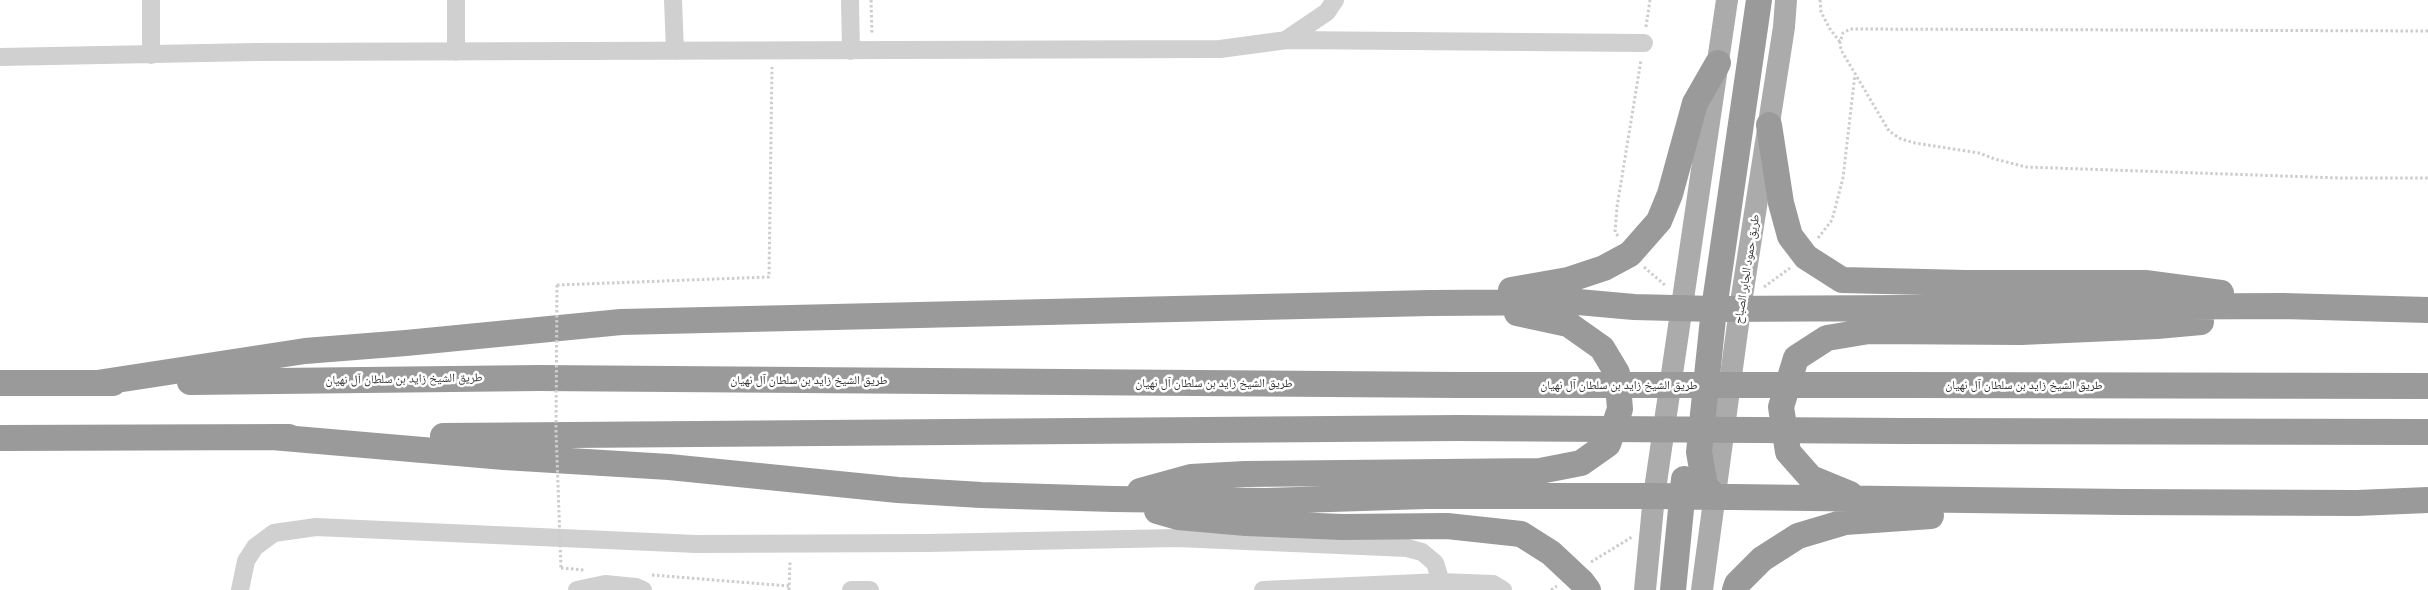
<!DOCTYPE html>
<html>
<head>
<meta charset="utf-8">
<style>
	body { margin:0 }
	canvas { display:block; background:#fff }
</style>
</head>
<body>
<canvas width="2428" height="590"></canvas>
<script>
const context = document.querySelector('canvas').getContext('2d');
context.lineJoin = 'round';
const toPath = rows => new Path2D(rows.map(r => 'M' + r).join(''));
function stroke(path, color, width, dash) { context.strokeStyle = color; context.lineWidth = width; context.lineCap = dash ? 'butt' : 'round'; context.setLineDash(dash || []); context.stroke(path); }
function drawText(font, color, halo, rows, align = 'center') {
  context.font = font + ' Mulish,"Noto Naskh Arabic",sans-serif'; context.lineWidth = 5; context.setLineDash([]); context.textBaseline = 'middle'; context.strokeStyle = halo; context.fillStyle = color; for (const [text, x, y, turn = 0] of rows) {
    context.save(); context.translate(x, y); context.rotate((+turn || 0) * Math.PI / 180); context.textAlign = isNaN(turn) ? turn : align; if (halo) context.strokeText(text, 0, 0); context.fillText(text, 0, 0); context.restore();
  }
}
stroke(toPath([
	[871,0,872,35],
	[1820,0,1821,12,1830,29,1840,42],
	[1646,27,1650,0],
	[2428,31,1850,29,1843,33,1840,42,1841,50,1889,131,1901,139,1915,143,1979,153,1995,159,2026,167,2340,178,2428,178],
	[1618,236,1615,232,1617,207,1641,60],
	[1818,238,1832,220,1843,178,1855,74],
	[1644,267,1666,286],
	[557,285,769,277,772,67],
	[1764,287,1790,268],
	[1591,562,1632,537],
	[561,568,584,570],
	[652,575,789,586],
	[789,590,790,561],
	[1551,590,1557,586]
]), '#cdcdcd', 3, [2.5, 2.5]);
stroke(toPath([
	[151,0,151,55],
	[456,0,456,52],
	[673,0,675,51],
	[850,0,851,51],
	[1287,39,1327,12,1335,0],
	[0,57,256,52,1220,49,1287,40,1644,43],
	[240,590,246,561,255,547,274,533,316,527,696,544,928,543,1177,538,1407,548,1422,552,1435,563,1441,582],
	[577,590,605,584,636,587,643,590],
	[851,590,870,590],
	[1263,590,1441,582,1493,584,1503,590]
]), '#d0d0d0', 18);
stroke(toPath([
	[1645,590,1654,496,1727,0],
	[1702,590,1740,309,1784,27,1786,0]
]), '#ababab', 22);
stroke(toPath([
	[1769,125,1781,203,1790,236,1806,257,1842,280,1966,283,2145,283,2221,293],
	[1511,290,1568,280,1604,268,1630,254,1659,221,1670,194,1695,103,1718,63],
	[190,382,539,378,1459,385],
	[0,383,113,383],
	[97,383,305,351,406,343,621,322,1430,303,1578,302,1634,307,1714,309,2283,306,2428,310],
	[1907,385,2428,386],
	[1904,431,2428,432],
	[443,436,1458,428],
	[272,437,504,457,669,467,898,490,981,495,1113,499,1266,501,1426,496,1654,496,2124,502,2357,503,2428,500],
	[0,438,289,437],
	[1140,491,1191,477,1245,474,1540,471,1581,463,1608,444,1620,409,1617,373,1602,348,1568,324,1517,313],
	[1850,494,1811,478,1788,452,1781,407,1796,358,1827,338,1869,331,2021,332,2157,326,2201,322],
	[1715,497,1705,486,1699,452,1714,309,1759,0],
	[1157,511,1178,517,1246,523,1342,527,1447,526,1521,534,1551,553,1582,582,1588,590],
	[1673,590,1684,479],
	[1735,590,1737,584,1762,559,1798,536,1845,522,1931,516]
]), '#9a9a9a', 26);
stroke(toPath([
	[557,285,556,430,561,568]
]), '#cdcdcd', 3, [2.5, 2.5]);
stroke(toPath([
	[1459,385,1907,385],
	[1458,428,1904,431]
]), '#9a9a9a', 26);
drawText('12px', '#333', '#fff', [
	["طريق حمود الجابر الصباح",1747,269,-81],
	["طريق الشيخ زايد بن سلطان آل نهيان",404,379,-1],
	["طريق الشيخ زايد بن سلطان آل نهيان",809,380],
	["طريق الشيخ زايد بن سلطان آل نهيان",1214,383],
	["طريق الشيخ زايد بن سلطان آل نهيان",1619,385],
	["طريق الشيخ زايد بن سلطان آل نهيان",2024,385]
]);
</script>
</body>
</html>
